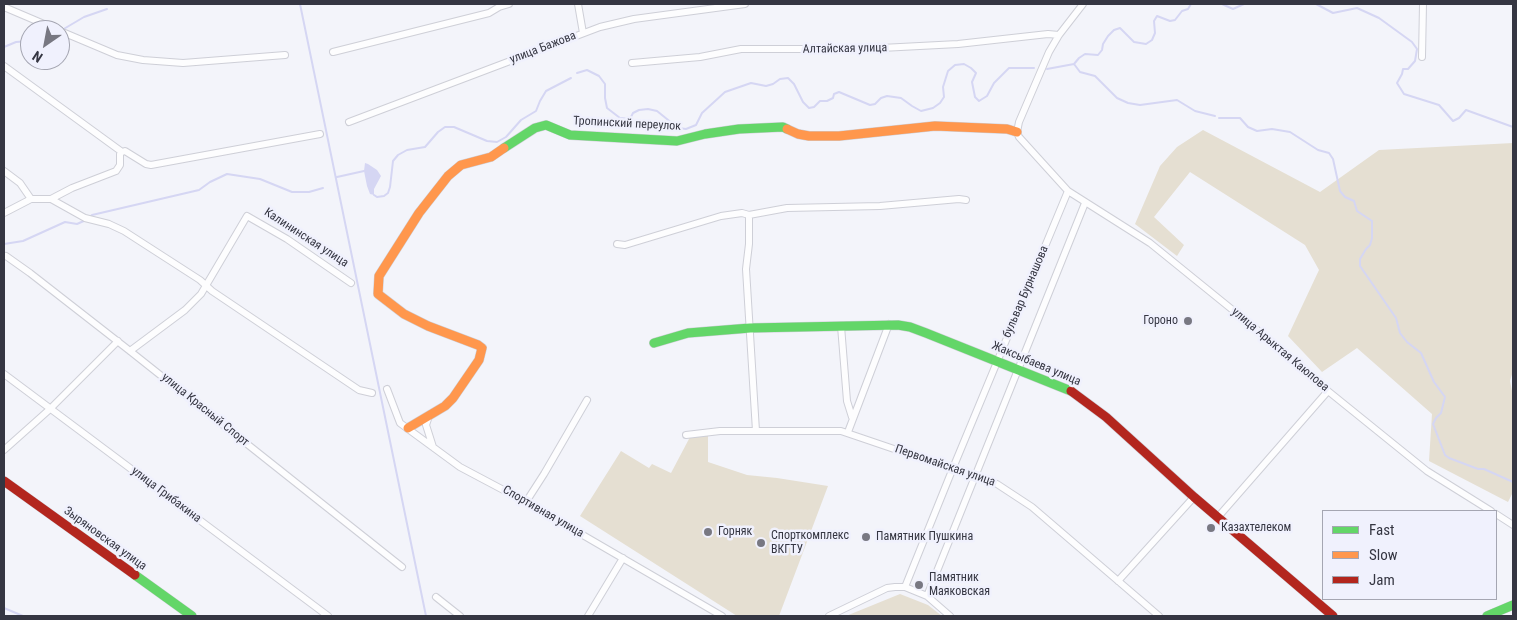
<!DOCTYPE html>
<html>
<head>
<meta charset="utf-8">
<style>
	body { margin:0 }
	#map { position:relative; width:1517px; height:620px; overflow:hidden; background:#f3f4fa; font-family:"Roboto Condensed",sans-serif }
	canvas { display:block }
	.frame { position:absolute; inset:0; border:5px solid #353642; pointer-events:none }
	.legend { position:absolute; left:1322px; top:510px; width:175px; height:90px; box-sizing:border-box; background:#f0f1fd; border:1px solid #a5a6b2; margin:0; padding:6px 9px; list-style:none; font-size:15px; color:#353642 }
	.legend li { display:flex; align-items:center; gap:10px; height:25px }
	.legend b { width:25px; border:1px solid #a5a6b2 }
	.north { position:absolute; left:20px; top:20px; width:50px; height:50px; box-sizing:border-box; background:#f0f1fd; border:1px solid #a5a6b2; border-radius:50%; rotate:213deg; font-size:14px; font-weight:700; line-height:20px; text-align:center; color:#353642 }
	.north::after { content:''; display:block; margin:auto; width:18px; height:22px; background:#787882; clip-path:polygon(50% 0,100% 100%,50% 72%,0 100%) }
</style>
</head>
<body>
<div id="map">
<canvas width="1517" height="620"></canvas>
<div class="frame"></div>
<ul class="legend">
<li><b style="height:6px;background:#63d668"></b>Fast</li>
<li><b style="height:6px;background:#ff974d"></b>Slow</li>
<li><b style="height:6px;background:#b3261e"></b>Jam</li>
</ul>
<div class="north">N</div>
</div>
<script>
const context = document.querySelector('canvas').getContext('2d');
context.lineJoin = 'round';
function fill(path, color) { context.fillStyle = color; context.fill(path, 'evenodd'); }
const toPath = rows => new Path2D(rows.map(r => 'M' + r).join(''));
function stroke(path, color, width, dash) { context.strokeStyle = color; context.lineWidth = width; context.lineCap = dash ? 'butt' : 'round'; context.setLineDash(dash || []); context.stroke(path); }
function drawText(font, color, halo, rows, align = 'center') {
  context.font = font + ' "Roboto Condensed",sans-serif'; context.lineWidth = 5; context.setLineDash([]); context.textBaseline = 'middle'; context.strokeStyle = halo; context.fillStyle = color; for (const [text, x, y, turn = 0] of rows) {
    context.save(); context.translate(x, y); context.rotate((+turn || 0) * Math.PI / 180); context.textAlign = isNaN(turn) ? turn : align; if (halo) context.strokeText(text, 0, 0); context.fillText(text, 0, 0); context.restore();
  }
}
fill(toPath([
	[1203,130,1320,192,1379,150,1513,143,1513,371,1510,381,1513,396,1513,492,1508,502,1429,461,1432,414,1357,348,1322,372,1288,336,1319,270,1305,245,1190,172,1154,217,1184,245,1177,256,1135,224,1160,166,1177,147],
	[708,435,708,462,747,475,777,478,828,486,779,616,737,616,580,516,621,451,649,468,652,464,671,473,690,437],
	[900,594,928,605,942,616,846,616]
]), '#e5dfd2');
fill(toPath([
	[365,163,368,164,377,170,381,176,374,189,374,195,370,194,367,186,364,171]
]), '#d5d6f3');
stroke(toPath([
	[300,4,426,616],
	[1222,4,1233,9,1244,4],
	[1316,4,1333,13,1357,8,1379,18,1412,42,1417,49,1415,61,1408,69,1403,69,1402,74,1397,83,1404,94,1439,105,1453,121,1459,118,1466,110,1513,127],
	[62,30,84,17,107,9],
	[4,47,16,42,30,41],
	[1074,64,1080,72,1095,76,1117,98,1128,103,1140,105,1177,100,1195,111,1215,116],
	[1047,69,1074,64,1079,58,1085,54,1098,55,1102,50,1103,44,1108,36,1114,30,1120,28,1134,42,1146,44,1152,40,1155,33,1154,21,1157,16,1170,21,1175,20,1182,11,1188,9,1191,4],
	[577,73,587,70,599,76,605,84,605,98,607,108,620,118,630,119,633,113,639,110,648,109,657,111,678,128,686,129,696,125,702,113,725,92,751,83,766,86,773,84,780,79,788,78,794,84,803,102,809,108,814,107,820,101,827,101,833,98,834,94,839,92,870,105,875,104,881,98,887,96,901,98,912,106,921,111,933,108,940,103,944,97,943,87,948,71,955,65,964,64,971,68,976,73,972,82,975,97,979,101,987,96,994,83,1009,68,1034,68],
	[1219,118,1240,118,1248,127,1257,131,1272,129,1290,132,1318,150,1329,153,1333,159,1340,191,1345,197,1354,201,1357,211,1372,221,1372,238,1370,245,1366,249,1360,259,1360,266,1396,318,1400,333,1407,342,1421,353,1434,382,1445,397,1441,413,1436,418,1433,424,1445,455,1449,458,1478,469,1484,469,1513,482],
	[337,177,364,171],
	[374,195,377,197,384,196,388,193,390,187,393,161,398,155,407,150,425,147,438,132,445,127,454,127,487,141,497,142,506,137,521,120,536,111,540,101,546,91,571,78],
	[90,217,92,215,199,190,210,182,227,174,260,179,292,192,309,192,323,188],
	[4,244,23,241,65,222,77,224,86,220],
	[4,608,23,616]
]), '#d5d6f3', 2);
const street = toPath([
	[578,4,583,33],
	[1083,4,1059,35,1049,52,1019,122,1017,132,1019,137,1068,191,1150,243,1266,337,1328,391,1427,471,1491,511],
	[4,7,58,30],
	[60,31,117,55,143,60,183,63,285,55],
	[333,52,489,13,499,7,509,4],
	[1422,57,1423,4],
	[632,63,700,57,741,49,862,49,958,44,1048,34,1059,35],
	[4,66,122,152],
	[349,122,600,27,634,19,745,4],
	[4,171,20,183,31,199],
	[51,199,85,218,109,224,124,231,200,280,212,291,359,390,372,393],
	[4,213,31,199,51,199,72,188,116,171,120,165,120,154,122,152,125,151,146,164,151,165,320,134],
	[749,215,749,244,746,269,756,431],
	[617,244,625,245,721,216,742,213,749,215,787,208,880,206,959,199,966,200],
	[6,256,30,273,130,351,402,567],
	[841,326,847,401,852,417],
	[130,351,185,310,201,294,247,216,287,239,351,283],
	[4,374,328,616],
	[387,389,400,423,460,467,526,502,722,616],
	[429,416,426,425,433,447],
	[848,432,889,324],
	[686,435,720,431,841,431,997,484,1032,507,1159,616],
	[4,450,50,409,118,341],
	[526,502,544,474,587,400],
	[1496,514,1513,525],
	[1218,517,1328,391],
	[1118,581,1194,497],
	[905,587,953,468,1068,191],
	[927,596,1085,203],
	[436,597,460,616],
	[588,616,623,558],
	[829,616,887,588,895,587,905,587,927,596,950,616]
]);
const fast = toPath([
	[504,148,535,128,546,125,570,135,677,141,705,134,739,129,783,127,787,129],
	[654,343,688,333,750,328,898,325,910,327,926,333,1071,391],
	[135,575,192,616],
	[1487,616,1513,605]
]);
const slow = toPath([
	[787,129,798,134,809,136,839,136,935,126,1007,129,1017,132],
	[408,428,445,406,453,398,479,360,482,348,478,345,428,326,404,314,378,294,379,276,419,213,448,176,461,165,491,157,504,148]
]);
const jam = toPath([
	[1071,391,1106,417,1194,497,1333,616],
	[4,481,135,575]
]);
stroke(street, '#cecfd7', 8);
stroke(fast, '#cecfd7', 10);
stroke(slow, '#cecfd7', 10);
stroke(jam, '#cecfd7', 10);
stroke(street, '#fdfdfe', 6);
stroke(fast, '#63d668', 9);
stroke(slow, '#ff974d', 9);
stroke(jam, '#b3261e', 9);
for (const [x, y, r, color] of [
	[1188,321,5,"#787882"],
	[1211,528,5,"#787882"],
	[708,532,5,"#787882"],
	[866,537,5,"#787882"],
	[761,543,5,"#787882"],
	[919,585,5,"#787882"]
]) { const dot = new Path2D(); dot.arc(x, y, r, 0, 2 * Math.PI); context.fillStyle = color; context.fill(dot); stroke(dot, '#f0f1fd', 2); }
drawText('12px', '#353642', '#f0f1fd', [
	["улица Бажова",543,48,-21],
	["Алтайская улица",845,49,-1],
	["Тропинский переулок",627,124,3],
	["Калининская улица",306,238,33],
	["бульвар Бурнашова",1026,292,-67],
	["улица Арыктая Каюпова",1280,350,40],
	["Жаксыбаева улица",1036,364,23],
	["улица Красный Спорт",205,410,39],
	["Первомайская улица",945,466,19],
	["улица Грибакина",166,495,37],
	["Спортивная улица",543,512,30],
	["Зыряновская улица",105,539,36]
]);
drawText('12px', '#353642', '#f0f1fd', [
	["Гороно",1178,321,"right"],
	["Казахтелеком",1221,528],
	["Горняк",718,532],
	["Спорткомплекс",771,536],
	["ВКГТУ",771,550],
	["Памятник Пушкина",876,537],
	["Памятник",929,578],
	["Маяковская",929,592]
], 'left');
</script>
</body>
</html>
